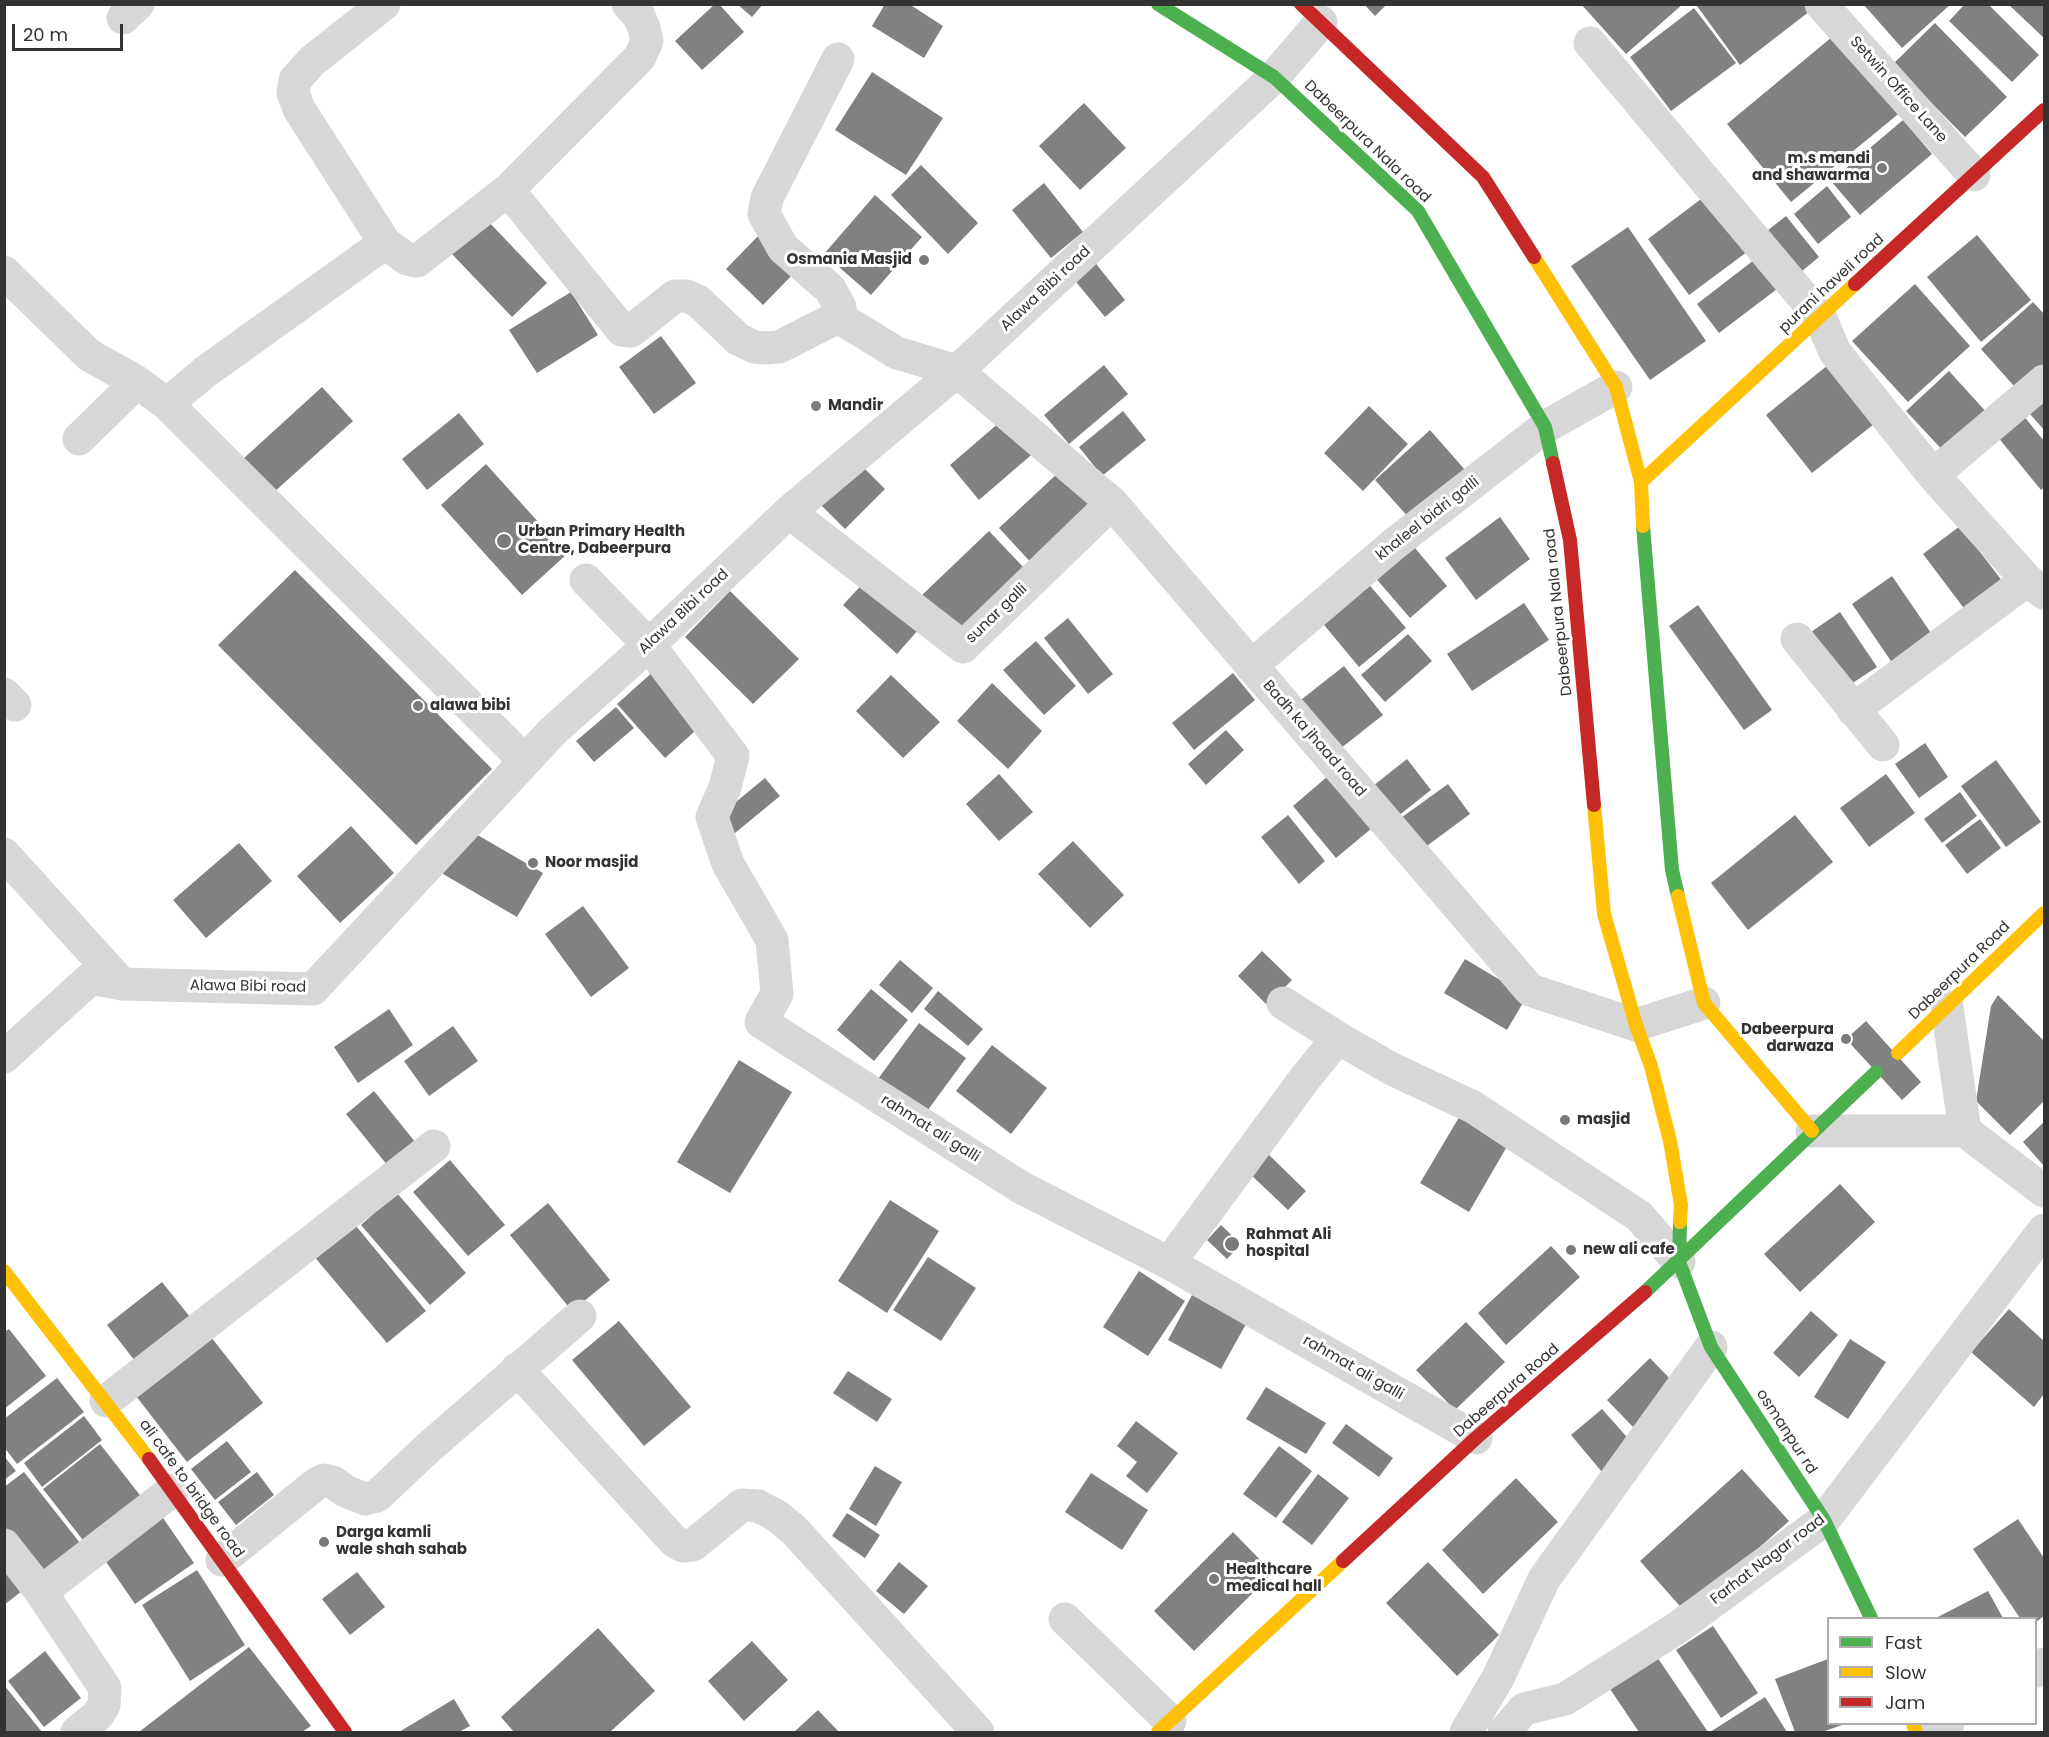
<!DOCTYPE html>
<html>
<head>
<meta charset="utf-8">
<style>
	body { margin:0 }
	#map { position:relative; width:2049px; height:1737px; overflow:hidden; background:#fff; font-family:Poppins,sans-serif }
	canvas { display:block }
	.frame { position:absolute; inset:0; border:6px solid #333; pointer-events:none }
	.legend { position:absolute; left:1827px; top:1617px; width:210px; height:108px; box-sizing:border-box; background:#fff; border:2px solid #adadad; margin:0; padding:8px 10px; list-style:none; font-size:18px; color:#333 }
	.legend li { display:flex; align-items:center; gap:12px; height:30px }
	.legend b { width:30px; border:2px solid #adadad }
	.scale { position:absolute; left:12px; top:24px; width:111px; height:27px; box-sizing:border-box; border:3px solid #333; border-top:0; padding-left:8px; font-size:18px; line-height:21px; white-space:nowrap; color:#333; -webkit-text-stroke:4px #fff; paint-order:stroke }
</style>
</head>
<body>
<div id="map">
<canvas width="2049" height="1737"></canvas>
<div class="frame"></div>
<ul class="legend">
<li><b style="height:8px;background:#4caf50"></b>Fast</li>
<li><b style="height:8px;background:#ffc107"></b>Slow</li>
<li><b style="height:8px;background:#c62828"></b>Jam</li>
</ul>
<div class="scale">20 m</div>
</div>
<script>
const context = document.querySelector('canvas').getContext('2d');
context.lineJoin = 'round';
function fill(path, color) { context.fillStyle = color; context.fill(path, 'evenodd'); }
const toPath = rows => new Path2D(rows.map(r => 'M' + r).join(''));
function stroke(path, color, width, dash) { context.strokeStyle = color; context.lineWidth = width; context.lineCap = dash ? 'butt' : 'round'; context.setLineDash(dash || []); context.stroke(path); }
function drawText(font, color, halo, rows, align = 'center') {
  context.font = font + ' Poppins,sans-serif'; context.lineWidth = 6; context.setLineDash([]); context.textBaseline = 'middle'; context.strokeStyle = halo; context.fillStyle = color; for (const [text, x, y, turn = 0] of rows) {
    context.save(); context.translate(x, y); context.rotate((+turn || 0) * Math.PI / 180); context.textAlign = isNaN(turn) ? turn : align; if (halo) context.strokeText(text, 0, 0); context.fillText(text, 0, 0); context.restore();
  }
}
fill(toPath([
	[715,4,719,4,744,32,702,70,675,41],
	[737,4,763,4,752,17],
	[885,4,909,4,943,26,924,58,872,26],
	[1364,4,1387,4,1375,16],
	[1581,4,1683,4,1626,54],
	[1699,4,1805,4,1810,11,1740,65,1697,6],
	[1863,4,1951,4,1902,48],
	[1965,4,1988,4,2039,55,2012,82,1949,21],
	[2008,4,2044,4,2044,38],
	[1694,8,1736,63,1671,111,1630,57],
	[1935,23,2007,97,1965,137,1893,64],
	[1838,32,1902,111,1791,202,1727,124],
	[872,72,943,118,906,175,835,130],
	[1084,103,1126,148,1080,190,1039,146],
	[1903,120,1932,154,1860,215,1831,181],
	[921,165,978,223,948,254,891,195],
	[1044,183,1083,232,1051,258,1012,210],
	[1827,186,1851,217,1818,244,1794,214],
	[1713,190,1755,246,1689,295,1648,239],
	[875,195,922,237,871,295,824,254],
	[1786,216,1819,257,1796,276,1763,234],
	[486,219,547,283,512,317,451,253],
	[1628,227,1706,341,1650,380,1571,266],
	[761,233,798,269,763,305,726,269],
	[1977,235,2031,300,1981,342,1927,277],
	[1763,253,1785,283,1719,333,1697,304],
	[1093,260,1125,300,1105,317,1072,277],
	[1915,284,1970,346,1908,402,1852,341],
	[571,292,598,335,537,373,509,330],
	[2033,302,2044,314,2044,375,2022,395,1981,349],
	[661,336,696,383,654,414,619,367],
	[1104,365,1128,394,1069,444,1044,415],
	[1828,365,1874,424,1812,473,1766,415],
	[1949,371,1989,415,1947,455,1906,411],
	[322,387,353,421,273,493,243,459],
	[2044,390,2044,430,2024,407],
	[1369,406,1408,444,1363,491,1324,453],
	[1123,411,1146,440,1102,476,1079,447],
	[459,413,484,444,427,490,402,459],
	[1008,415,1037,450,979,500,950,465],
	[2023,415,2044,441,2044,487,2041,490,1997,436],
	[1430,430,1466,471,1411,520,1375,480],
	[854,458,885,489,845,529,814,498],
	[486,464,567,554,522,595,441,505],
	[1059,472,1096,512,1036,568,999,528],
	[1500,517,1530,559,1476,600,1445,558],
	[1960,526,2003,582,1966,611,1923,554],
	[989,531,1025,569,957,634,921,596],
	[1410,542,1447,586,1410,618,1373,575],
	[295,570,492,769,416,845,218,645],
	[1892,576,1933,636,1893,664,1852,604],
	[866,580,919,629,897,654,843,605],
	[1366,581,1406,628,1359,667,1320,620],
	[730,591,799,659,753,704,685,637],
	[1524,603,1549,640,1472,691,1447,654],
	[1698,605,1772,710,1744,730,1669,626],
	[1840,612,1877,667,1848,686,1811,632],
	[1068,618,1113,674,1088,694,1044,638],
	[1408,634,1432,661,1385,702,1361,675],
	[1036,641,1076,686,1044,715,1003,670],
	[1344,666,1383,715,1336,752,1297,703],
	[655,670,703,724,665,758,617,704],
	[1233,673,1255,700,1194,750,1172,723],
	[891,675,940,722,903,758,856,711],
	[992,683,1042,731,1008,769,957,721],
	[616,707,634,728,594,762,576,741],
	[1226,730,1244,750,1206,785,1188,764],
	[1925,743,1948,777,1919,798,1895,764],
	[1407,759,1431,790,1393,820,1369,789],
	[1996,760,2041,822,2006,847,1961,786],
	[999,774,1033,812,999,841,966,804],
	[1886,774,1915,813,1869,847,1840,808],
	[1328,776,1372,828,1336,858,1293,806],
	[765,778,780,796,735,833,720,815],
	[1448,784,1470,814,1420,851,1398,820],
	[1960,792,1977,816,1942,843,1924,819],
	[1288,815,1325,861,1299,884,1261,837],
	[1795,815,1833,862,1748,930,1711,883],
	[1980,819,2001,848,1967,874,1945,845],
	[351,826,394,873,340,923,297,876],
	[469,830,543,873,517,917,443,874],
	[1073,841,1124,895,1090,928,1038,874],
	[239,843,272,881,206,938,173,900],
	[583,906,629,968,591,997,545,934],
	[1262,951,1292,980,1267,1005,1238,976],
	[1465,959,1527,996,1507,1030,1444,993],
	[900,960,933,988,912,1013,879,985],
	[871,989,908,1020,874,1061,837,1030],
	[938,991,983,1029,968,1046,924,1009],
	[1998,995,2044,1041,2044,1101,2010,1135,1976,1101,1991,1006],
	[389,1009,413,1045,358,1083,334,1047],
	[1866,1021,1921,1082,1902,1100,1846,1039],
	[919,1023,966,1058,922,1118,875,1083],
	[453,1026,478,1061,429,1096,404,1061],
	[992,1045,1047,1088,1011,1134,956,1091],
	[739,1060,792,1092,730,1193,677,1162],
	[374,1091,420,1148,392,1171,346,1114],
	[1461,1114,1509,1143,1469,1212,1420,1183],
	[2044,1122,2044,1166,2023,1142],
	[1267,1153,1306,1191,1288,1210,1248,1172],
	[450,1160,505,1225,468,1256,413,1192],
	[1840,1184,1875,1222,1800,1292,1764,1254],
	[397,1193,466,1273,430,1305,361,1225],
	[890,1200,939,1231,887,1313,838,1281],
	[548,1203,610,1280,572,1311,510,1235],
	[352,1221,426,1311,387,1343,312,1254],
	[1221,1225,1241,1244,1227,1259,1207,1240],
	[1551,1246,1580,1277,1506,1345,1478,1313],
	[928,1257,976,1288,941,1341,893,1310],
	[1139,1271,1185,1301,1148,1356,1103,1327],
	[162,1282,190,1317,135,1361,107,1325],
	[1192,1295,1246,1324,1221,1369,1168,1340],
	[2009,1309,2044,1341,2044,1394,2034,1407,1971,1352],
	[1811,1311,1838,1335,1799,1377,1773,1353],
	[619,1321,691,1407,644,1446,572,1360],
	[1466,1322,1505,1362,1455,1410,1416,1370],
	[9,1329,46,1376,4,1409,4,1332],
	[211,1337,263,1403,187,1462,136,1396],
	[1850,1339,1886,1362,1848,1419,1814,1397],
	[1650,1358,1676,1385,1633,1427,1607,1400],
	[848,1371,892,1399,877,1422,833,1393],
	[57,1378,84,1412,17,1464,4,1447,4,1419],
	[1266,1387,1326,1423,1306,1454,1246,1419],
	[1602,1409,1634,1445,1602,1472,1571,1435],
	[84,1416,102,1440,42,1487,24,1463],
	[1136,1421,1178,1453,1147,1493,1126,1476,1137,1462,1117,1446],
	[1346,1424,1393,1458,1379,1477,1332,1443],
	[227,1441,251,1472,215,1500,191,1469],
	[100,1444,143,1499,86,1544,43,1489],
	[1279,1446,1312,1471,1276,1518,1243,1494],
	[4,1456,16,1471,4,1480],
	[875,1466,902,1482,876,1526,849,1509],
	[1742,1469,1789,1521,1686,1613,1640,1561],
	[24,1472,80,1543,35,1578,4,1538,4,1487],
	[257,1472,274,1495,236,1525,218,1502],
	[1091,1473,1148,1510,1122,1550,1065,1512],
	[1318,1474,1349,1498,1312,1545,1282,1522],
	[1516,1478,1558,1522,1483,1594,1442,1550],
	[847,1513,880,1535,865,1558,832,1536],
	[161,1515,194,1563,135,1604,102,1556],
	[2018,1519,2044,1558,2044,1616,2036,1622,2036,1618,2020,1618,1973,1549],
	[1233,1532,1273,1573,1194,1651,1154,1611],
	[4,1549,31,1584,4,1605],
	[899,1562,928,1586,904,1614,876,1591],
	[1428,1562,1499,1635,1457,1676,1386,1603],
	[197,1570,245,1645,190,1681,142,1605],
	[357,1572,385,1607,350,1635,322,1599],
	[1988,1591,2003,1618,1936,1618],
	[1713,1626,1758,1693,1721,1718,1676,1650],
	[598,1628,655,1691,610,1732,514,1732,501,1717],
	[752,1641,788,1680,744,1721,708,1681],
	[249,1647,311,1726,302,1732,139,1732],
	[45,1651,81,1698,44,1727,8,1681],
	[1657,1657,1708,1732,1639,1732,1610,1689],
	[1828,1659,1828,1724,1845,1724,1822,1732,1795,1732,1775,1679],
	[4,1685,42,1732,4,1732],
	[1765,1697,1787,1732,1710,1732],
	[454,1699,470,1726,459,1732,399,1732],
	[818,1710,839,1732,794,1732]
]), '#818181');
stroke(toPath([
	[384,4,312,61,295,80,293,93,299,109,385,243],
	[1821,4,1974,175],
	[123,18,138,4],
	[1590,43,1820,317,1835,352,1933,475,2027,580,2044,593],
	[838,59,767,198,764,214,783,248,830,289,840,307,838,317],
	[508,190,622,330,631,331,636,327,675,296,686,296,698,301,738,339,754,347,766,348,779,347,838,317],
	[4,272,89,355,137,382,167,404,205,372,385,243,407,259,417,261,508,190,640,57,647,41,644,28,639,16,628,4],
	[838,317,897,353,957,371,1112,503,1530,990,1636,1025,1704,1003],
	[167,404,525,761],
	[79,439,137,382],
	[1933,475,2044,381],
	[789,512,963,647,1112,503],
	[586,580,649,645,733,756,725,787,712,817,728,864,772,940,777,994,761,1022,1022,1188,1169,1263,1476,1438],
	[1797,639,1883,745],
	[1251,666,1394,544,1545,427,1616,387],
	[4,694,15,705],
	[1853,710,2027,580],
	[4,854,122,984],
	[1947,1007,1965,1131,2044,1191],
	[1338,1038,1392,1069,1473,1107,1639,1216,1679,1262],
	[4,1057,91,978,122,984,313,989,553,731,649,645,789,512,957,371,1274,77,1321,22],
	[1812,1131,1965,1131],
	[1169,1263,1306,1077,1338,1038,1283,1003],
	[517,1369,674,1541,683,1546,693,1545,742,1505,758,1506,777,1516,794,1530,978,1732],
	[106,1401,434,1146],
	[4,1545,41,1592],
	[222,1560,316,1484,324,1480,333,1482,345,1491,365,1499,377,1496,428,1448,580,1316],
	[1065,1619,1170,1721],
	[2036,1671,2044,1664],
	[77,1732,98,1715,104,1705,105,1688,41,1592,173,1490],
	[1466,1732,1498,1678,1544,1579,1711,1347],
	[1504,1732,1524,1709,1565,1699,1677,1628,1824,1520,2044,1230],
	[1932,1732,1948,1724]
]), '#d7d7d7', 33);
stroke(toPath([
	[1158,4,1274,77,1418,211,1545,427,1553,463],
	[1643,526,1672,870,1678,896],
	[1680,1222,1679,1262,1711,1347,1824,1520,1871,1618],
	[1645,1292,1876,1072]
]), '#4caf50', 14);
stroke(toPath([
	[1534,257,1616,387,1641,482,1643,526],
	[1641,482,1855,284],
	[1594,805,1604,914,1636,1025,1651,1066,1670,1141,1681,1205,1680,1222],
	[1678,896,1704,1003,1812,1131],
	[1898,1053,2044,913],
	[4,1271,149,1459],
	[1913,1724,1916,1732],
	[1158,1732,1343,1561]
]), '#ffc107', 14);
stroke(toPath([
	[1301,4,1483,177,1534,257],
	[1855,284,2044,110],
	[1553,463,1570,540,1594,805],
	[149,1459,345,1732],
	[1343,1561,1476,1438,1645,1292]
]), '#c62828', 14);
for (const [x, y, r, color] of [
	[1882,168,6,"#7a7a7a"],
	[924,260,6,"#7a7a7a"],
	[816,406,6,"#7a7a7a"],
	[504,541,8,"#7a7a7a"],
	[418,706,6,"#7a7a7a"],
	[533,863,6,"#7a7a7a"],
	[1846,1039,6,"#7a7a7a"],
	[1565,1120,6,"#7a7a7a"],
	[1232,1244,8,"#7a7a7a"],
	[1571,1250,6,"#7a7a7a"],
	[324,1542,6,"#7a7a7a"],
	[1214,1579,6,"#7a7a7a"]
]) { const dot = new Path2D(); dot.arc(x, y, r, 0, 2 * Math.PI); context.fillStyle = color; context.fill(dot); stroke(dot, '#fff', 2); }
drawText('15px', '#333', '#fff', [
	["Setwin Office Lane",1898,90,48],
	["Dabeerpura Nala road",1367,142,44],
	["purani haveli road",1832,284,-43],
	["Alawa Bibi road",1046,289,-43],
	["khaleel bidri galli",1428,519,-38],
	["Alawa Bibi road",684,612,-43],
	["Dabeerpura Nala road",1559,612,-96],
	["sunar galli",997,614,-44],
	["Badh ka jhaad road",1314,739,49],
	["Dabeerpura Road",1960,971,-44],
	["Alawa Bibi road",248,987,1],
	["rahmat ali galli",930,1129,32],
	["rahmat ali galli",1353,1368,30],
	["Dabeerpura Road",1507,1391,-41],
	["osmanpur rd",1786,1432,57],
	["ali cafe to bridge road",191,1489,54],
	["Farhat Nagar road",1768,1560,-37]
]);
drawText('bold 15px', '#333', '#fff', [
	["m.s mandi",1870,159,"right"],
	["and shawarma",1870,176,"right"],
	["Osmania Masjid",912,260,"right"],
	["Mandir",828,406],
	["Urban Primary Health",518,532],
	["Centre, Dabeerpura",518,549],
	["alawa bibi",430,706],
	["Noor masjid",545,863],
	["Dabeerpura",1834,1030,"right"],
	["darwaza",1834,1047,"right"],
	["masjid",1577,1120],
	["Rahmat Ali",1246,1235],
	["hospital",1246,1252],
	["new ali cafe",1583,1250],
	["Darga kamli",336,1533],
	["wale shah sahab",336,1550],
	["Healthcare",1226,1570],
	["medical hall",1226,1587]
], 'left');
</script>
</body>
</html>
